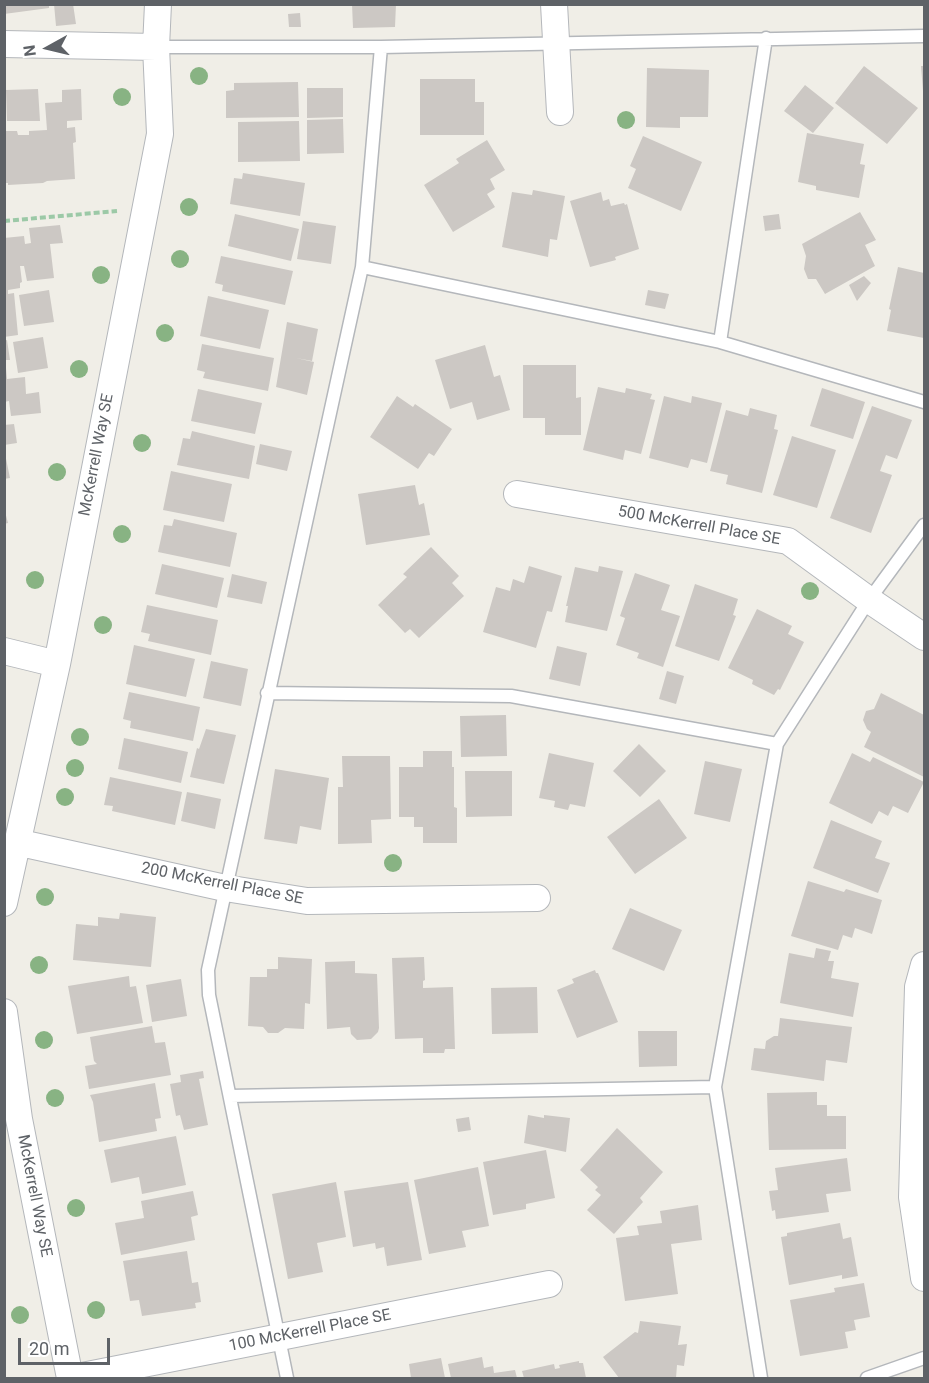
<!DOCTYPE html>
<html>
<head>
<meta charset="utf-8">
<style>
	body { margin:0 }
	#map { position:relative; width:929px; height:1383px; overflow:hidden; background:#f0eee7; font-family:Roboto,sans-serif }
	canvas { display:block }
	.frame { position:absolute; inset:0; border:6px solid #5e6267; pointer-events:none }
	.north { position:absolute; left:18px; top:18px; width:60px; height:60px; -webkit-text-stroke:4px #fff; paint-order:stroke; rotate:262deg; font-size:16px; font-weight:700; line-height:24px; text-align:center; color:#5e6267 }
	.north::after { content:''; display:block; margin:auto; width:21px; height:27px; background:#5e6267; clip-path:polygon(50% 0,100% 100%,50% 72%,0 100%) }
	.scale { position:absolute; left:18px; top:1338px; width:92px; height:27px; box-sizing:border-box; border:3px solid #5e6267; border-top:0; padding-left:8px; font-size:18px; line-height:21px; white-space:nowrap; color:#5e6267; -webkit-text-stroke:4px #fff; paint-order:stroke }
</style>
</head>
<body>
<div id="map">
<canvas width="929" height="1383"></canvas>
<div class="frame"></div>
<div class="north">N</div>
<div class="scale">20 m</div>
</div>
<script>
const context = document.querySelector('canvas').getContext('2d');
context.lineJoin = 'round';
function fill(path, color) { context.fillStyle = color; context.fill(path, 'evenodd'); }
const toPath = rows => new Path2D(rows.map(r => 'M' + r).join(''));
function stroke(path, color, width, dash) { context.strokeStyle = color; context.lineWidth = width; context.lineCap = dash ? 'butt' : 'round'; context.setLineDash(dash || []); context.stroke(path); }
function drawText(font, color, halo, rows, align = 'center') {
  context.font = font + ' Roboto,sans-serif'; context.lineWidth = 4.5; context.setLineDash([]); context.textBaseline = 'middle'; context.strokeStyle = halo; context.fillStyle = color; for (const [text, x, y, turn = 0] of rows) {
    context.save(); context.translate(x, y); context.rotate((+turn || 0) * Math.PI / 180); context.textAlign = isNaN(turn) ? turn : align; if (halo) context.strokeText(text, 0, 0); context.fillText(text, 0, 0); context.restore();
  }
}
fill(toPath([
	[54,4,73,4,76,24,56,26],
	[352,4,396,4,395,27,353,28],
	[4,5,49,5,49,8,4,14],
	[300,13,301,27,289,27,288,14],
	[864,66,918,108,887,144,835,103],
	[921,66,924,66,924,91,923,91],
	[647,68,709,70,708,117,680,117,680,128,646,127],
	[420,79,475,79,475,102,484,102,484,135,420,135],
	[298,82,299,117,226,118,226,91,234,90,234,83],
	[805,85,834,108,813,133,784,111],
	[307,88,343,88,343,117,307,118],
	[38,89,40,121,7,121,6,90],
	[81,89,82,120,67,121,67,128,75,127,76,142,73,143,75,179,47,181,43,183,8,185,8,183,4,183,4,131,17,131,18,135,29,135,29,131,47,130,45,103,62,102,62,90],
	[343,119,344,153,307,154,307,120],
	[299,121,300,161,238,162,238,122],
	[807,133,864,144,860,164,865,165,859,198,816,190,816,186,798,182],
	[643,136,702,162,681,211,628,188,636,169,630,166],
	[487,140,505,170,490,179,495,189,487,194,495,207,453,232,424,185,459,163,456,159],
	[243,173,305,183,300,216,230,204,234,178,242,179],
	[533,190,565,196,557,240,550,239,548,257,502,247,512,192,532,195],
	[601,192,603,201,609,199,611,206,624,203,625,205,627,204,639,249,615,257,616,260,590,267,570,201],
	[860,212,876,240,865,245,875,266,825,294,816,279,808,279,804,269,806,256,802,244],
	[235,214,299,229,291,261,228,246],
	[779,214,781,229,765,231,763,216],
	[303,221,336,226,331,264,297,259],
	[60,225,63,243,50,244,54,278,27,281,24,266,20,266,22,282,20,283,20,288,8,290,8,294,14,293,18,335,4,337,4,238,24,236,25,244,31,243,29,228],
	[221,256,293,271,285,305,222,291,223,285,215,283],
	[898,267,924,273,924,338,887,331,891,310,889,309],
	[864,276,871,283,857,301,849,285],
	[49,290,54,322,24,326,19,295],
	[648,290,669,294,665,309,645,305],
	[208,296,269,310,260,349,200,336],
	[287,322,318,329,312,361,296,358,314,362,307,395,276,387],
	[43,337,48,368,18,373,13,342],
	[7,340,10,360,4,360,4,341],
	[202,344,274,358,268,391,203,378,205,372,197,370],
	[485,345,494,377,500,375,510,410,477,420,472,402,450,409,435,360],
	[523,365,576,365,576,398,581,397,581,435,545,435,545,418,523,418],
	[4,368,6,368,7,379,25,377,26,394,39,392,41,413,11,416,9,401,4,402],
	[598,387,625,393,626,388,652,394,650,399,655,400,641,454,625,450,623,460,583,450],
	[822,388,865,402,853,439,810,426],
	[198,389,262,403,255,434,191,421],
	[397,396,413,407,415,404,452,429,434,456,429,453,418,469,370,437],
	[664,396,691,403,692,396,722,403,707,463,691,459,688,468,649,458],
	[872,406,912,420,897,459,886,455,880,471,892,475,871,533,830,518],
	[750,408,777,415,774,429,778,430,762,493,726,484,728,475,710,471,726,410,748,416],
	[14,424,17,443,4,445,4,425],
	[192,431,255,446,249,479,177,465,183,438,190,439],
	[792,436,836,450,817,508,773,495],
	[260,444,292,451,287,471,256,464],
	[4,449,10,478,4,479],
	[171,471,232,484,224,522,163,510],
	[415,485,419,505,424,503,430,535,366,545,358,494],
	[4,508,8,523,4,524],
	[174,519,237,533,230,567,158,552,164,525,172,526],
	[431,547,459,576,452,583,464,596,419,638,410,629,405,633,378,605,407,577,403,574],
	[162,564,224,578,217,608,155,594],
	[529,566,562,576,552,612,547,611,536,648,483,632,496,587,510,591,513,579,524,583],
	[599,566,623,571,607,631,565,622,568,606,566,606,575,567,598,572],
	[635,573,670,585,661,610,680,616,663,667,637,658,639,653,616,645,625,618,620,616],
	[232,574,267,582,262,604,227,597],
	[695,584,738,599,733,615,736,616,719,661,675,646],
	[147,605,218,620,211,655,148,641,150,634,141,632],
	[757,609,792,626,788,634,804,642,780,690,778,689,774,695,752,684,753,680,728,668],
	[134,645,195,659,186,697,126,684],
	[557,646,587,653,580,686,549,679],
	[211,661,248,669,241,706,203,698],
	[667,671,684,676,676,704,659,699],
	[129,692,200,707,193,741,130,728,131,721,123,719],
	[881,693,924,715,924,777,864,747,871,732,867,729,863,720,866,711,874,709],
	[506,715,507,756,461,757,460,716],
	[206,729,236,735,224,784,190,777,197,748,199,749],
	[124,738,188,752,181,783,118,769],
	[639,744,666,771,640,797,613,771],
	[423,751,452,751,452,767,454,767,454,807,457,808,457,843,423,843,423,827,414,827,414,817,399,817,399,767,423,767],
	[549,753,594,763,585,807,570,804,568,810,554,807,555,801,539,798],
	[852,753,870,762,873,757,924,782,908,813,893,806,888,816,879,811,872,824,829,803],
	[342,756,390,756,391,819,371,820,372,843,338,844,338,787,343,787],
	[705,761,742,769,730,822,694,814],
	[275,769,329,778,321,830,300,826,297,844,264,839],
	[465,771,512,771,512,816,466,817],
	[110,777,182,792,175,825,112,811,113,806,104,805],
	[187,792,221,799,215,829,181,821],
	[659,799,687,838,635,874,607,837],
	[831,820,882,841,875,858,890,863,878,893,813,868],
	[808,881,844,892,846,889,882,900,872,934,855,928,852,938,843,935,838,950,791,936],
	[630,908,682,930,664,971,612,949],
	[120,913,156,917,151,967,73,960,76,924,98,926,98,917,119,919],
	[816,948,831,951,828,961,834,961,831,978,859,983,853,1017,780,1003,789,953,814,958],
	[278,957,312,959,310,1004,305,1003,304,1029,285,1028,278,1033,268,1033,263,1027,248,1026,250,977,267,977,267,969,278,969],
	[424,957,425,980,423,981,423,988,453,987,455,1049,445,1049,444,1053,423,1053,423,1038,395,1039,392,958],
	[355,961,355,973,377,974,379,1028,378,1032,371,1039,357,1040,351,1034,350,1027,327,1029,325,962],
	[595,970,596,973,598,973,618,1022,577,1038,557,990,574,983,572,979],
	[129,976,130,987,136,986,143,1023,77,1034,68,986],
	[181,979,187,1016,152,1022,146,985],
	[537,987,538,1033,492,1034,491,988],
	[780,1018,852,1027,847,1063,826,1060,824,1081,751,1070,754,1048,765,1049,766,1041,774,1036,778,1036],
	[152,1026,155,1043,165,1042,171,1075,89,1089,85,1066,97,1064,94,1061,90,1037],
	[638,1031,677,1031,677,1066,639,1067],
	[203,1071,204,1078,199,1079,208,1125,184,1130,180,1115,176,1116,170,1084,181,1082,180,1075],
	[155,1083,161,1118,155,1119,157,1131,99,1142,93,1102,90,1095],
	[817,1092,817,1105,827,1105,827,1116,846,1116,846,1149,769,1150,767,1093],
	[528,1115,544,1118,544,1115,570,1118,566,1152,524,1143],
	[469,1117,471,1130,458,1132,456,1119],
	[617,1128,663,1172,640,1198,643,1202,614,1234,587,1210,601,1195,595,1190,598,1187,580,1170],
	[176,1136,186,1185,142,1194,139,1177,111,1183,104,1150],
	[546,1150,555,1198,526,1204,526,1209,493,1215,483,1162],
	[847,1158,851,1191,826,1194,829,1212,776,1219,775,1210,772,1211,769,1191,778,1190,775,1168],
	[478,1167,489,1226,462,1231,466,1247,429,1254,414,1180],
	[336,1182,346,1237,317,1243,323,1272,288,1279,272,1194],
	[408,1182,422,1260,387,1266,384,1247,376,1249,375,1243,353,1247,344,1191],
	[193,1191,198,1215,191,1217,195,1240,121,1255,115,1223,144,1218,141,1201],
	[698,1205,702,1240,671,1244,678,1294,625,1301,616,1238,639,1235,637,1226,662,1223,660,1211],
	[840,1223,843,1239,851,1237,858,1276,842,1279,842,1275,789,1285,781,1237,787,1236,787,1233],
	[187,1251,192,1283,198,1282,201,1302,195,1303,196,1308,142,1316,139,1300,130,1301,123,1261],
	[864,1283,870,1317,854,1320,856,1330,845,1332,848,1348,800,1356,790,1300,835,1292,834,1288],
	[640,1321,681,1326,678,1345,687,1344,684,1366,677,1365,676,1378,619,1378,603,1357,635,1332,638,1333],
	[482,1357,484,1368,493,1366,494,1373,515,1370,517,1378,451,1378,448,1364],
	[441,1358,445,1378,411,1378,409,1364],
	[579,1361,579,1363,583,1363,586,1378,524,1378,522,1371,554,1364,555,1369,560,1368,559,1365]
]), '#ccc8c4');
const lane = toPath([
	[156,47,381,47,924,36],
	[362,267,720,342,924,402],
	[720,342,766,38],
	[267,693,511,696,777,744],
	[230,1096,715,1087],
	[287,1378,209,995,208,970,362,267,381,47],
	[761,1378,715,1087,777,744,869,600,924,525],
	[867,1378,924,1358]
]);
const street = toPath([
	[554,4,560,112],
	[4,44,156,47],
	[517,494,788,541,869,600,924,637],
	[4,651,57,664],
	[16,842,225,888,307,901,537,898],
	[4,903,57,664,160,134,156,47,158,4],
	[924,965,918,987,912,1197,924,1278],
	[4,1012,19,1119,70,1378],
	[72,1378,549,1284]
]);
stroke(lane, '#b4b7bb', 15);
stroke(street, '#b4b7bb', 28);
stroke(toPath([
	[4,221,117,211]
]), '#9cc9a7', 4, [6, 3]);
stroke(lane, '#fff', 12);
stroke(street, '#fff', 26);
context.fillStyle = '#88b383';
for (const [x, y] of [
	[199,76],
	[122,97],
	[626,120],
	[189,207],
	[180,259],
	[101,275],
	[165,333],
	[79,369],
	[142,443],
	[57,472],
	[122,534],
	[35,580],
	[810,591],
	[103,625],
	[80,737],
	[75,768],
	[65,797],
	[393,863],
	[45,897],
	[39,965],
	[44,1040],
	[55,1098],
	[76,1208],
	[96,1310],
	[20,1315]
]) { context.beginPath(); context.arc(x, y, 9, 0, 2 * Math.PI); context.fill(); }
drawText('16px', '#5e6267', '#fff', [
	["McKerrell Way SE",97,455,-79],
	["500 McKerrell Place SE",699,526,10],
	["200 McKerrell Place SE",222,884,11],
	["McKerrell Way SE",34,1196,79],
	["100 McKerrell Place SE",310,1331,-11]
]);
</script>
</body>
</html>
